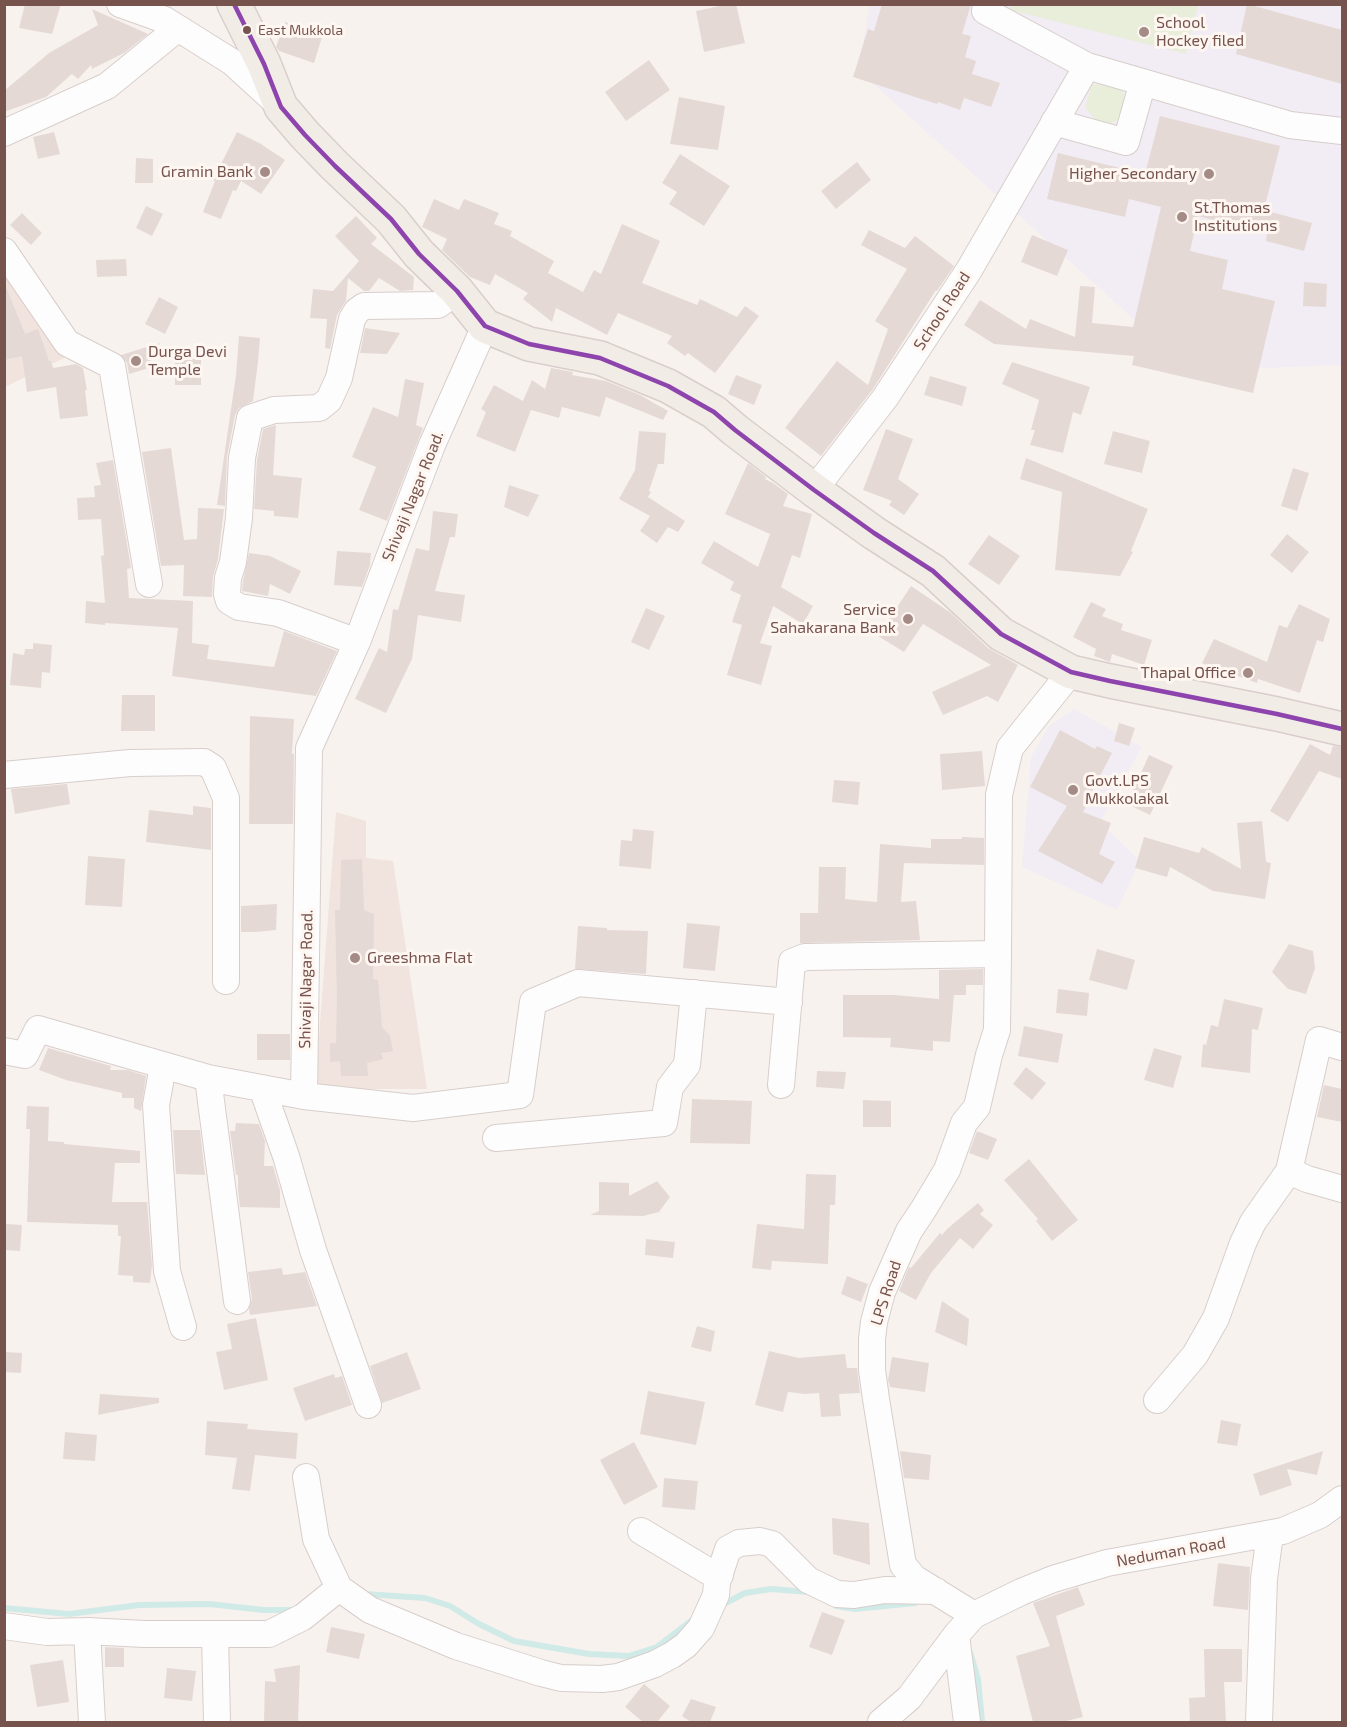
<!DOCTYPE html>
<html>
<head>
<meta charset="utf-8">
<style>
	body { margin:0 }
	#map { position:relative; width:1347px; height:1727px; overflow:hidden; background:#f8f2ef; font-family:"Exo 2",sans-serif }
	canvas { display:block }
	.frame { position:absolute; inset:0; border:6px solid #77534e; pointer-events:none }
</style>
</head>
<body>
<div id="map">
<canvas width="1347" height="1727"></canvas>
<div class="frame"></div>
</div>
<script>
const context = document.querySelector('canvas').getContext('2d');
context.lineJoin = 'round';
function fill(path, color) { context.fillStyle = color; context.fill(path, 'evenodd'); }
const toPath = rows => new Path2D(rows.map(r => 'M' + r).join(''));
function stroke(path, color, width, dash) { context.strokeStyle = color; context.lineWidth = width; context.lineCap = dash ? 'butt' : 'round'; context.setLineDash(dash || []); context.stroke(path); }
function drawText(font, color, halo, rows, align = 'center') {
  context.font = font + ' "Exo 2",sans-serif'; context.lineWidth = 6; context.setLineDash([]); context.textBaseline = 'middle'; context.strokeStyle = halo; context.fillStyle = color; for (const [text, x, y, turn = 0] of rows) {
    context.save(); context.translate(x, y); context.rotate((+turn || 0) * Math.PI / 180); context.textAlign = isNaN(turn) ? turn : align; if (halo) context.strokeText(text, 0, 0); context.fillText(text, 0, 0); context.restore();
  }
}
fill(toPath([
	[4,232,66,357,5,387,4,387],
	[336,812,366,821,366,858,393,861,427,1089,315,1089]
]), '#f1e3dd');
fill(toPath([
	[870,5,1342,5,1342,365,1191,371,858,70],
	[1074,709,1142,747,1100,822,1140,861,1117,910,1022,867,1031,757,1049,726]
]), '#f2ecf4');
fill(toPath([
	[1011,4,1198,5,1186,54,1010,10],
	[1092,84,1119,86,1130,102,1122,119,1102,126,1085,108]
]), '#e9eeda');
stroke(toPath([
	[365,1594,425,1598,450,1606,479,1624,514,1641,589,1654,629,1656,657,1647,695,1618],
	[720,1606,745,1593,771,1589,808,1592],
	[836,1606,855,1609,915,1603],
	[4,1608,69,1614,139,1605,209,1604,264,1610,294,1610],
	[970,1652,978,1679,982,1722]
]), '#d0eae7', 6);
fill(toPath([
	[25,4,61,4,52,34,19,28],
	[729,4,736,4,745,43,704,52,696,11],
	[882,4,971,4,962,34,971,36,965,57,976,61,972,74,1000,83,991,107,964,98,960,110,938,102,937,104,853,77,868,29,874,31],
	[1247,4,1342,30,1342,84,1236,54],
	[92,9,148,34,124,53,92,69,91,65,78,79,72,74,46,97,4,112,4,91,49,53,98,25],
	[285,22,323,34,314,63,279,51,276,47],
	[649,60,670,90,626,121,605,92],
	[679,97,725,106,718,150,670,144],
	[1160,116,1280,146,1264,210,1312,223,1304,251,1266,241,1267,234,1198,216,1190,251,1228,260,1222,289,1275,301,1253,393,1132,365,1134,356,994,344,964,325,980,300,1026,329,1030,319,1075,337,1080,286,1095,287,1092,323,1133,327,1161,207,1129,199,1125,217,1047,199,1058,153,1145,174],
	[54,132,60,154,38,159,33,137],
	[237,132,261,144,285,160,261,194,241,181,236,191,233,190,221,219,203,212,215,181,213,180],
	[680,154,730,186,704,226,669,204,677,192,662,183],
	[136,158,153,159,153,183,135,183],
	[857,162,871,180,836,209,821,191],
	[434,199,459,210,464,199,499,213,494,224,512,231,510,236,554,261,548,273,583,292,594,270,601,274,622,224,660,241,642,283,697,305,700,299,737,317,745,306,759,316,715,373,688,353,685,356,667,343,672,336,618,313,607,335,556,308,552,322,523,299,528,293,495,274,490,285,470,277,442,250,447,239,422,227],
	[146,206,163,214,152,236,136,228],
	[22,213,42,233,31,245,10,225],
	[356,216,377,238,371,244,414,277,413,290,400,291,379,278,369,291,364,291,348,278,346,301,337,315,330,349,325,348,327,319,310,318,313,289,333,291,359,261,335,236],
	[869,230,905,248,915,236,954,266,937,291,936,290,873,389,821,456,785,428,837,361,868,385,888,329,875,321,907,269,861,245],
	[1032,235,1068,250,1057,276,1021,262],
	[126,259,127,276,97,277,96,260],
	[1304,282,1327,284,1326,307,1303,306],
	[5,285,25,334,38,329,49,361,51,361,53,368,76,364,83,368,87,390,85,390,88,416,60,419,56,387,27,392,22,356,4,360],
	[159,297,178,307,165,334,145,324],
	[365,328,400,333,387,354,360,353],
	[239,336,260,338,258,362,253,401,239,408,235,415,227,457,225,506,217,505,236,375],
	[160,343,146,369,129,374,127,363,121,355],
	[175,358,201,358,201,385,175,385],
	[1012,362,1090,387,1081,415,1073,412,1063,453,1030,445,1035,430,1031,430,1039,400,1002,384],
	[551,368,573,372,572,375,606,381,640,395,668,411,663,420,606,397,600,417,562,407,559,418,531,410,515,452,476,436,486,412,481,409,494,385,523,401,532,380,545,389],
	[736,375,762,385,754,405,728,394],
	[930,376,967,387,962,406,924,395],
	[405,379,424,383,416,425,423,428,387,521,359,510,376,467,352,457,373,407,398,417],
	[276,425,273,475,302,478,298,518,274,516,274,511,254,509,257,460,263,429],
	[886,429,913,439,898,479,919,494,904,515,889,505,892,501,863,490],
	[639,431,666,433,664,464,658,464,649,491,651,492,648,497,685,521,678,532,668,527,657,543,640,531,650,516,619,499,635,470],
	[1113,431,1150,441,1142,473,1104,464],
	[171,448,184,540,197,539,198,508,224,509,218,559,213,577,212,597,183,596,184,565,161,566,142,452],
	[1026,458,1148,509,1131,551,1133,552,1120,576,1055,570,1062,492,1020,479],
	[113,460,131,568,127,569,129,598,193,601,192,643,209,645,207,659,274,667,284,631,337,651,316,696,172,676,178,628,105,623,105,625,85,623,86,601,105,603,101,556,104,555,101,519,78,520,77,498,95,497,94,486,101,485,96,463],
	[748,463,766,477,765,479,773,483,788,494,783,506,812,514,800,558,792,555,781,587,813,606,803,624,773,606,760,643,772,646,761,685,727,675,742,625,732,622,741,595,730,590,734,582,701,563,714,541,758,567,770,534,725,514],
	[1293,468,1309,473,1297,511,1281,506],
	[509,485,539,495,528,517,504,507],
	[433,511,458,514,455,537,450,537,435,591,465,595,461,622,418,615,412,659,386,713,355,699,379,648,387,652,393,609,398,610,416,548,429,551],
	[1287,534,1309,552,1292,573,1270,555],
	[989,535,1020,556,999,585,968,564],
	[337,551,371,553,370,565,362,587,334,585],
	[249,553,270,556,301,571,290,594,270,584,268,596,242,591,243,581],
	[911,586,951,613,988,648,1018,665,998,702,987,696,943,715,932,692,991,665,923,624,904,652,878,636],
	[1091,602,1106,609,1102,616,1123,624,1121,630,1152,640,1144,665,1112,654,1110,662,1094,656,1096,649,1073,637],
	[1299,604,1330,619,1323,642,1317,640,1300,693,1258,679,1257,683,1235,675,1233,678,1202,663,1214,639,1267,662,1279,625,1287,628],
	[646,608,665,616,649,650,631,642],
	[33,643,52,645,50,673,42,672,41,688,10,685,13,653,24,655,25,649,33,649],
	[122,695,155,695,155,731,121,731],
	[250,716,294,719,292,754,294,754,293,824,249,824],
	[1119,723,1135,728,1129,746,1114,741],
	[1060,730,1095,749,1097,746,1112,753,1091,793,1093,794,1083,812,1111,823,1099,854,1115,862,1102,884,1038,851,1067,806,1030,787],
	[1310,744,1330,755,1333,746,1342,747,1342,779,1319,771,1288,822,1270,811],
	[982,751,985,786,942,790,940,754],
	[1149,755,1173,766,1150,815,1127,804],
	[834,780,860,782,858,805,832,802],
	[67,784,70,804,15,814,11,789],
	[193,806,211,808,211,850,146,842,149,810,193,815],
	[1262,821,1266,862,1271,863,1265,899,1213,891,1170,867,1167,877,1135,868,1144,837,1199,853,1202,847,1241,869,1237,823],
	[633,829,654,831,651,869,619,866,621,840,632,841],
	[962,837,984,838,984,865,904,863,901,902,916,901,920,940,800,943,800,913,818,913,819,867,846,867,845,899,877,902,880,844,931,848,931,839,962,839],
	[88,856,125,859,122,907,85,905],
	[362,859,364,910,374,914,373,979,378,980,382,1027,390,1036,393,1051,381,1053,383,1059,367,1063,368,1076,341,1076,340,1061,330,1062,330,1043,336,1043,337,998,335,910,340,910,341,860],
	[277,904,276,930,256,932,241,932,241,906],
	[687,923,720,926,715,971,683,968],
	[578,926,607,928,607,930,648,931,646,974,575,969],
	[1289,944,1313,951,1315,968,1306,994,1288,989,1272,972],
	[1097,949,1135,960,1127,990,1089,980],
	[983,969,983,985,966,985,966,995,954,995,950,1042,933,1041,933,1051,890,1047,891,1038,843,1037,843,995,895,995,939,999,939,970],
	[1058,989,1089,993,1087,1016,1056,1013],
	[1224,999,1263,1008,1258,1030,1252,1029,1250,1073,1201,1067,1203,1044,1206,1045,1211,1025,1218,1027],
	[1024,1026,1063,1034,1058,1063,1018,1056],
	[257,1034,290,1034,290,1060,257,1060],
	[48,1048,111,1066,110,1070,128,1070,146,1076,141,1111,134,1108,134,1098,122,1098,122,1093,66,1080,39,1070],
	[1154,1048,1182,1056,1173,1088,1144,1080],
	[1026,1067,1046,1083,1032,1100,1013,1084],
	[817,1071,846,1072,844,1089,816,1087],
	[1324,1085,1342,1089,1342,1122,1317,1117],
	[692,1099,752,1101,750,1144,690,1143],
	[863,1100,891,1101,891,1127,863,1127],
	[27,1106,49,1107,48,1141,64,1142,64,1144,140,1151,140,1163,115,1163,112,1202,147,1202,152,1265,150,1283,133,1282,133,1276,118,1275,121,1236,118,1236,118,1225,27,1222,30,1129,26,1129],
	[236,1123,259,1124,265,1141,264,1166,273,1166,280,1190,280,1208,240,1207,238,1190,238,1175,236,1175,230,1131,235,1131],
	[173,1130,200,1130,205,1175,176,1174],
	[977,1131,997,1139,988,1160,969,1153],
	[1029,1159,1078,1220,1052,1241,1036,1221,1038,1219,1004,1180],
	[806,1174,836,1175,835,1205,830,1205,828,1264,772,1261,771,1270,752,1268,757,1224,804,1229],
	[657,1181,670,1197,659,1212,643,1216,590,1215,599,1211,599,1182,629,1183,629,1196],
	[978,1203,984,1210,980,1214,993,1225,973,1249,960,1238,931,1273,916,1300,899,1291,909,1267,911,1268,940,1233,942,1235,947,1229],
	[6,1224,22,1225,20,1251,4,1250],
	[646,1239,675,1242,673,1258,645,1255],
	[282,1268,283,1275,305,1272,317,1306,250,1315,249,1309,252,1299,248,1272],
	[847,1276,868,1284,861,1302,841,1294],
	[942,1301,969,1319,967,1346,935,1332],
	[256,1318,268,1380,224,1390,216,1352,232,1349,227,1324],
	[697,1326,715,1331,711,1352,691,1347],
	[769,1351,799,1358,845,1354,847,1368,857,1368,860,1393,839,1394,841,1416,821,1417,819,1393,805,1394,788,1392,783,1412,755,1405],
	[5,1352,22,1353,21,1373,4,1372],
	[407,1352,421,1389,382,1403,370,1366],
	[892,1357,929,1363,925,1392,890,1387,888,1380],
	[334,1374,335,1378,342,1376,352,1405,305,1421,293,1388],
	[648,1391,705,1402,696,1445,640,1434],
	[100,1394,159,1398,159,1403,98,1415],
	[1221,1420,1241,1424,1237,1446,1217,1443],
	[207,1421,248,1424,247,1429,298,1433,296,1459,255,1455,250,1491,232,1489,237,1458,205,1455],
	[65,1432,97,1435,95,1461,63,1459],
	[634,1442,658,1487,624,1505,600,1460],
	[900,1451,931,1455,929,1480,904,1478],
	[1323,1451,1317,1475,1287,1469,1292,1485,1260,1496,1253,1474],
	[664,1478,698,1481,695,1510,662,1507],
	[832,1518,869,1523,870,1565,833,1554],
	[1218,1563,1250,1567,1248,1610,1213,1606],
	[1078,1587,1085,1605,1056,1616,1083,1717,1062,1722,1033,1722,1016,1656,1050,1646,1033,1603],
	[822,1612,845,1620,832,1655,809,1647],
	[331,1627,365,1634,359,1659,326,1652],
	[105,1647,124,1648,124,1667,105,1667],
	[1204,1649,1242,1649,1242,1682,1224,1682,1226,1722,1190,1722,1189,1698,1205,1697],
	[63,1660,69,1702,37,1707,30,1665],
	[300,1665,298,1722,264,1721,265,1681,276,1682,274,1669],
	[167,1668,196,1671,192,1701,164,1698],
	[644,1684,670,1706,657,1722,643,1722,625,1707],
	[691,1699,716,1707,710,1722,691,1722,682,1716]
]), '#e5d9d6');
const minor = toPath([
	[120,4,165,20,232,62,278,104],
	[987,4,985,11,1087,66],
	[1054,122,1126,142,1143,82],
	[4,133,107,86,177,29],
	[4,251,67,343,112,366,149,584],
	[485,326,432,445,357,642,309,748,304,1096,413,1108,520,1095,533,1002,578,983,789,1002],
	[814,490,885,398,969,270,1087,66,1290,125,1342,131],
	[357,642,278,613,239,607,229,601,227,594,228,578,233,562,239,518,242,458,250,418,274,410,319,408,329,400,339,378,352,319,357,311,364,306,438,305,457,291],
	[4,775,130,763,204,762,213,768,226,798,226,981],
	[4,1051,25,1055,38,1029,208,1078,304,1096],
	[163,1066,156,1105,167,1271,183,1327],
	[208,1078,237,1301],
	[781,1085,792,962,805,957,998,954,999,795,1010,748,1071,672],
	[262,1088,286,1156,313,1250,368,1405],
	[496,1138,664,1123,670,1087,687,1065,694,993],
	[1289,1171,1319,1040,1342,1047],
	[1157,1400,1195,1355,1216,1318,1243,1243,1253,1222,1289,1171,1307,1179,1342,1189],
	[306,1477,316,1539,339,1588],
	[641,1531,713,1574,720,1575],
	[974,1615,914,1578,903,1565,876,1399,872,1370,872,1339,874,1322,882,1292,909,1231,923,1210,947,1170,964,1123,977,1107,989,1055,997,1030,998,954],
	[4,1626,47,1632,87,1631,144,1634,269,1634,303,1617,339,1588,370,1610,456,1646,541,1673,561,1678,602,1679,618,1677,655,1664,672,1655,686,1645,701,1628,716,1595,717,1582,728,1549,739,1543,760,1541,772,1544,808,1580,837,1594,854,1595,885,1590,936,1591],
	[87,1631,92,1722],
	[215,1634,217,1722],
	[956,1635,967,1722],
	[881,1722,909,1698,956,1635,974,1615,1021,1592,1053,1579,1107,1563,1283,1531,1320,1515,1342,1499],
	[1259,1722,1264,1579,1270,1534]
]);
const major = toPath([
	[234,4,264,64,281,107,305,135,335,166,391,219,419,254,457,291,485,326,529,344,600,358,668,386,714,412,735,430,814,490,874,533,933,571,1001,634,1071,672,1110,681,1277,714,1342,729]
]);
stroke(minor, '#d7cecb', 28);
stroke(major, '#d9cecc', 36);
stroke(minor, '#fefdfd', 26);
stroke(major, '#f2ece7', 33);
stroke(toPath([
	[234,4,264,64,281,107,305,135,335,166,391,219,419,254,457,291,485,326,529,344,600,358,668,386,714,412,735,430,814,490,874,533,933,571,1001,634,1071,672,1110,681,1277,714,1342,729]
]), '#8e44ad', 4.5);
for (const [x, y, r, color] of [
	[247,30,5,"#77534e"],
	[1144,32,6,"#a48b86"],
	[265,172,6,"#a48b86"],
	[1209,174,6,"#a48b86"],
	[1182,217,6,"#a48b86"],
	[136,361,6,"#a48b86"],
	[908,619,6,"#a48b86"],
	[1248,673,6,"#a48b86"],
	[1073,790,6,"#a48b86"],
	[355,958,6,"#a48b86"]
]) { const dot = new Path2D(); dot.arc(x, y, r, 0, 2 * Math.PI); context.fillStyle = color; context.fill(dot); stroke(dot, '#fef6f1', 2); }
drawText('14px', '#77534e', '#fef6f1', [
	["East Mukkola",258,30]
], 'left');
drawText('16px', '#77534e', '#fef6f1', [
	["School",1156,23],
	["Hockey filed",1156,41],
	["Gramin Bank",253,172,"right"],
	["Higher Secondary",1197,174,"right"],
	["St.Thomas",1194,208],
	["Institutions",1194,226],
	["Durga Devi",148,352],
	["Temple",148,370],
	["Service",896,610,"right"],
	["Sahakarana Bank",896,628,"right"],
	["Thapal Office",1236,673,"right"],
	["Govt.LPS",1085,781],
	["Mukkolakal",1085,799],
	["Greeshma Flat",367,958]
], 'left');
drawText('16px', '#77534e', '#fef6f1', [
	["School Road",942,311,-57],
	["Shivaji Nagar Road.",413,496,-68],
	["Shivaji Nagar Road.",306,979,-89],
	["LPS Road",886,1293,-72],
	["Neduman Road",1171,1552,-10]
]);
</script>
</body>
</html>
